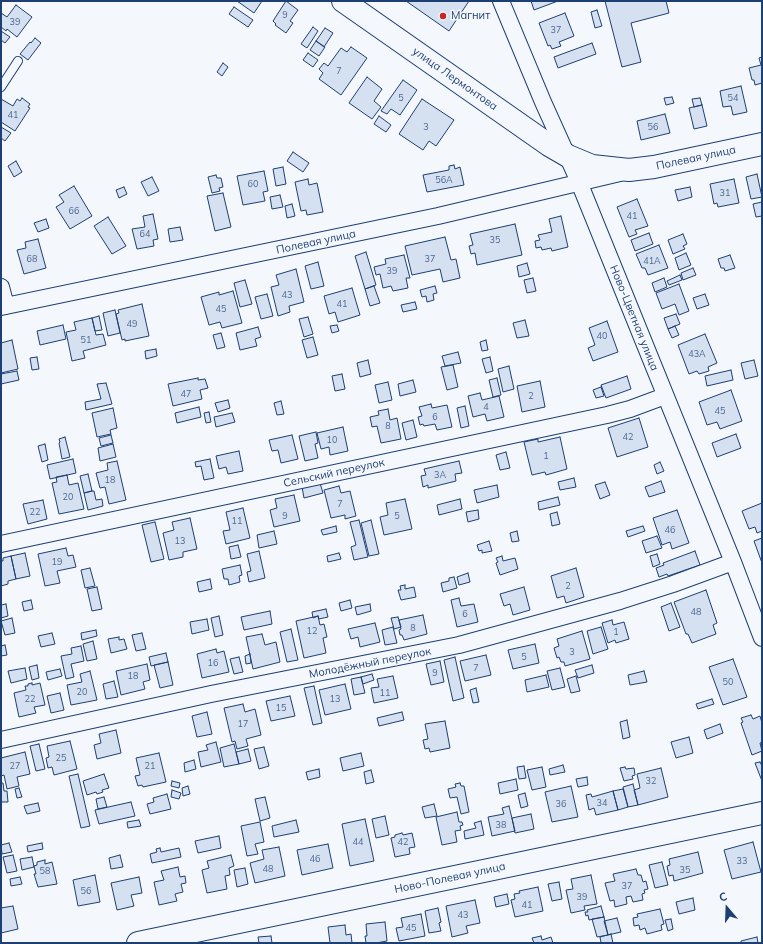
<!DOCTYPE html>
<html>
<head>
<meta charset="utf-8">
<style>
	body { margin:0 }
	#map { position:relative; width:763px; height:944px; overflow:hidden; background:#f4f7fb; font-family:Mulish,sans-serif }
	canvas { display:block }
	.frame { position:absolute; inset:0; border:2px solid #1d3f73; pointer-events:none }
	.north { position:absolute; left:707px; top:888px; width:40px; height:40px; -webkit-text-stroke:3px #f4f7fb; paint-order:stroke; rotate:341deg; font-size:11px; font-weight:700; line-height:16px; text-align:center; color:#1d3f73 }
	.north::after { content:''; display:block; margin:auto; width:14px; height:18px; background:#1d3f73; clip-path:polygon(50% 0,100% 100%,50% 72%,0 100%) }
</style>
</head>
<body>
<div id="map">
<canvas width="763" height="944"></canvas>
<div class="frame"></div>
<div class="north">С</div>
</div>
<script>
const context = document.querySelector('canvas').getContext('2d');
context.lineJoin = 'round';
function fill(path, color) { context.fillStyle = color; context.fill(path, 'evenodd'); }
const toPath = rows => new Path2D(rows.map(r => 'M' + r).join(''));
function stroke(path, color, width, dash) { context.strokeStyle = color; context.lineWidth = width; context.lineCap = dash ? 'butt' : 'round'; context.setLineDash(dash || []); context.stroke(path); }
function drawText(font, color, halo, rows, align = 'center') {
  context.font = font + ' Mulish,sans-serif'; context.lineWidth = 3; context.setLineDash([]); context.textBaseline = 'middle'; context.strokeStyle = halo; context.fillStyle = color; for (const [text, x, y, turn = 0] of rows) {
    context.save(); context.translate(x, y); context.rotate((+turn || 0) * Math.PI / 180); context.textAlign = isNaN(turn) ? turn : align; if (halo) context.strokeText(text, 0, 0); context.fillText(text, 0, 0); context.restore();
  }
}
const building = toPath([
	[237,1,262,1,254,13,237,1],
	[286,1,298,10,290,21,293,23,286,33,275,25,276,24,273,21,286,1],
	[406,1,469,1,449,31,406,1],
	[531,1,558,1,534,10,531,1],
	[605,1,666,1,669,13,631,23,641,62,622,67,605,1],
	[16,5,32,17,17,37,7,29,6,31,1,27,1,13,7,17,16,5],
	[234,7,253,20,248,27,229,14,234,7],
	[597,10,602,26,595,28,591,12,597,10],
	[565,13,574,36,559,42,561,46,552,49,550,45,548,46,539,23,565,13],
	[313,27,318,31,307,48,301,44,313,27],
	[325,28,333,33,324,47,316,41,325,28],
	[1,31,10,37,5,43,1,40,1,31],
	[35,38,41,43,28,60,20,54,30,42,31,43,35,38],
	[316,41,325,47,319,56,310,50,316,41],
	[592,43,596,54,558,68,554,57,592,43],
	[351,47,367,58,341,95,319,79,323,73,319,69,324,63,328,66,341,48,347,52,351,47],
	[308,53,318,60,313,67,303,60,308,53],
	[762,57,762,83,755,85,754,80,752,80,749,68,761,65,759,58,762,57],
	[223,63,228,67,222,76,217,72,223,63],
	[367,77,382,89,374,101,381,107,372,119,349,103,367,77],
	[403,80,417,90,400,115,391,109,387,114,381,111,403,80],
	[741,86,747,112,733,115,731,106,723,107,720,91,741,86],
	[672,97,674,103,666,105,664,98,672,97],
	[22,98,30,104,28,107,30,108,15,131,1,122,1,99,13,106,17,99,20,101,22,98],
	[700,98,702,105,694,107,692,99,700,98],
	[422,99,454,120,436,146,429,141,423,150,399,134,422,99],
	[702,105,707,126,694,129,689,108,702,105],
	[665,114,670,133,641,140,637,121,665,114],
	[379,116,391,125,386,132,374,124,379,116],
	[1,127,11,133,5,141,1,138,1,127],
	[293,152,309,163,303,172,287,161,293,152],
	[16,161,22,172,14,177,8,166,16,161],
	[454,165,455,169,460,167,464,185,427,192,423,175,449,170,449,166,454,165],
	[283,167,286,184,276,186,273,169,283,167],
	[264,171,268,191,263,192,265,201,243,205,237,176,264,171],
	[757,174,762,197,751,199,746,177,757,174],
	[216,175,217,178,221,178,223,187,219,188,220,191,212,193,208,177,216,175],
	[152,177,159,191,148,196,141,182,152,177],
	[308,179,309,185,317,183,323,212,307,215,306,210,301,211,295,182,308,179],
	[734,179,739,203,718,207,717,203,714,204,710,184,734,179],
	[74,186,92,216,70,229,56,207,64,202,59,195,74,186],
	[124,187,127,194,119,198,116,190,124,187],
	[690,187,692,197,678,201,675,190,690,187],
	[223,193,231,227,215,231,207,196,223,193],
	[280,195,283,207,272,209,270,197,280,195],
	[637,199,648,226,635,230,637,234,629,237,617,207,637,199],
	[762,202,762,216,756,217,753,204,762,202],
	[292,204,295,216,287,218,285,206,292,204],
	[153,214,158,239,153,240,154,246,137,249,132,229,145,227,143,216,153,214],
	[561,216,568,247,552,251,551,248,542,250,541,247,536,248,535,241,540,240,538,235,552,232,549,219,561,216],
	[108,217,126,246,112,254,94,226,108,217],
	[46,219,49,228,38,232,34,223,46,219],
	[515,224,522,255,477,265,475,253,471,254,469,246,473,245,470,234,515,224],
	[180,227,183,240,170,242,168,229,180,227],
	[649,233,653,244,635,251,631,240,649,233],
	[683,234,687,244,683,246,685,249,673,254,668,240,683,234],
	[445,237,451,260,456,259,460,278,443,282,440,269,412,275,405,246,445,237],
	[38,239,46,268,24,274,17,250,26,248,25,242,38,239],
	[659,245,668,268,648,275,645,268,642,268,636,254,659,245],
	[366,252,376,285,365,289,355,256,366,252],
	[686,253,691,265,679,270,675,258,686,253],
	[404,255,410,278,406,278,408,288,393,291,391,286,383,288,380,274,376,275,374,267,386,264,385,259,404,255],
	[730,255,735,268,725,271,724,268,721,268,718,259,730,255],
	[318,262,324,286,311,289,305,266,318,262],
	[527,263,530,274,519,277,517,266,527,263],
	[693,268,696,275,683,280,681,273,693,268],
	[296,269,304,302,289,306,290,312,278,316,271,287,279,285,276,275,296,269],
	[680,275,682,280,669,285,667,281,680,275],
	[533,278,536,291,527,293,524,280,533,278],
	[664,278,667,287,655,292,652,283,664,278],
	[245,280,252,304,240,307,234,283,245,280],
	[679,284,689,311,679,315,675,304,662,309,656,293,679,284],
	[374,286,380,303,370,306,365,289,374,286],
	[435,286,437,293,433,294,434,300,427,302,426,296,422,297,420,290,435,286],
	[352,288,360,315,338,322,335,312,329,314,324,296,352,288],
	[233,291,242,323,222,328,220,322,209,325,201,297,219,292,219,295,233,291],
	[267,294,273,316,261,319,255,297,267,294],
	[705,294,709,305,697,309,693,298,705,294],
	[415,302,417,309,403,312,401,305,415,302],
	[142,304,149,336,125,341,125,339,122,340,116,314,119,313,118,310,142,304],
	[115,310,120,333,108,336,103,313,115,310],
	[676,314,680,324,668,329,664,318,676,314],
	[99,316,102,330,95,331,92,318,99,316],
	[308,317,313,334,304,337,299,319,308,317],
	[92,318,96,335,103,334,106,345,83,351,85,358,72,361,66,332,76,330,74,322,92,318],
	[525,320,529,336,517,338,513,323,525,320],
	[607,321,618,352,593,361,588,348,595,345,589,328,607,321],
	[63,325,66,339,40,345,37,331,63,325],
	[337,325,339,331,332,333,330,326,337,325],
	[675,326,679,335,672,338,668,329,675,326],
	[258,327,261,337,255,339,257,346,240,350,236,333,258,327],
	[221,333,225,347,217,349,213,335,221,333],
	[705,334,717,363,708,367,709,371,699,374,697,371,689,374,678,345,705,334],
	[313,337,318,355,307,358,302,340,313,337],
	[12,340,18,369,1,373,1,343,12,340],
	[486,340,488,350,482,351,480,342,486,340],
	[156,349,157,356,146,359,145,351,156,349],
	[458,352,461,363,445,366,442,356,458,352],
	[37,357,39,369,32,370,30,358,37,357],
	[490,357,493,371,486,373,482,359,490,357],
	[368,360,371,374,360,377,357,363,368,360],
	[754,360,758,376,745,379,741,363,754,360],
	[453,365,458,387,447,390,441,367,453,365],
	[509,366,514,389,503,392,498,369,509,366],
	[731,370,733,380,707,386,705,376,731,370],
	[17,371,19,380,1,384,1,374,17,371],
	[342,374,345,389,335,391,332,376,342,374],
	[627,376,631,389,606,398,601,385,627,376],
	[198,378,198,380,205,379,208,388,200,390,202,399,173,406,168,384,198,378],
	[497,378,501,395,493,397,489,380,497,378],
	[413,380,416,392,400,396,398,384,413,380],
	[540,381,545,407,522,412,517,386,540,381],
	[388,382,392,400,379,403,375,385,388,382],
	[106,383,112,404,86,410,85,402,101,399,97,384,106,383],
	[601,387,604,396,596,398,593,390,601,387],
	[731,390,742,421,720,429,717,422,707,425,699,402,731,390],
	[480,393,482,400,499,396,504,417,487,421,485,414,473,417,468,396,480,393],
	[228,400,230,408,218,412,215,403,228,400],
	[281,401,284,414,277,415,274,403,281,401],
	[431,404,432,408,447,405,452,427,437,430,435,424,424,426,423,424,420,425,418,417,422,416,419,407,431,404],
	[465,406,469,426,461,428,457,408,465,406],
	[199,407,201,417,177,423,175,413,199,407],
	[113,408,117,428,110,430,111,434,97,437,92,413,113,408],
	[388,409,390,420,397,418,401,439,381,443,377,426,372,427,370,417,379,415,378,411,388,409],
	[209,412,211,422,206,423,204,413,209,412],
	[232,413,235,422,216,427,214,417,232,413],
	[639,418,648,447,617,457,608,428,639,418],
	[413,420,417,437,406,440,402,423,413,420],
	[343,427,348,451,330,455,329,447,321,449,317,433,343,427],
	[316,432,318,443,315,444,318,458,305,461,299,436,316,432],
	[736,434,741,448,717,457,712,443,736,434],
	[111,435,113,443,101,446,99,438,111,435],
	[292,435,298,459,281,463,278,450,272,451,269,440,292,435],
	[65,437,70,457,62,459,59,443,60,442,59,439,65,437],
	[560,437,567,469,546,475,545,472,532,475,524,442,538,439,538,442,560,437],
	[45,444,48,460,42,462,38,446,45,444],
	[113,444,116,457,100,461,98,448,113,444],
	[239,451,243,471,228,474,226,467,219,469,216,456,239,451],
	[506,452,510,468,500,470,496,455,506,452],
	[73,459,76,473,50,479,47,465,73,459],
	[210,459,214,478,204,480,201,466,196,467,195,462,210,459],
	[117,461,126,500,109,504,105,487,100,488,96,473,108,470,107,463,117,461],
	[459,461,462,473,455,474,456,481,428,488,428,485,423,487,421,476,426,475,424,469,459,461],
	[660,462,664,471,657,474,654,465,660,462],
	[88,474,92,491,84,493,80,476,88,474],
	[67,475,69,485,78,483,84,509,59,514,52,483,57,482,56,477,67,475],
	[574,478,576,487,560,490,558,482,574,478],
	[661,481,665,492,649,497,645,487,661,481],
	[605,482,610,495,600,499,595,485,605,482],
	[320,483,323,493,304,498,302,487,320,483],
	[497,485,499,497,477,503,474,490,497,485],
	[339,486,341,493,350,491,356,516,345,519,345,515,331,518,324,490,339,486],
	[92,491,94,491,96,500,102,499,103,506,88,510,84,493,92,491],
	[294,495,300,521,274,527,270,510,277,508,275,499,294,495],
	[558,497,560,505,539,510,538,502,558,497],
	[405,499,412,529,384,535,380,517,388,515,386,503,405,499],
	[460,499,462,509,439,515,437,505,460,499],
	[43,500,47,519,28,524,23,504,43,500],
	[762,503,762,531,757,533,755,527,749,529,742,511,762,503],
	[243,508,250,538,226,544,223,531,230,530,226,512,243,508],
	[478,510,479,519,468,522,466,512,478,510],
	[677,510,689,543,672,549,670,542,662,545,653,518,677,510],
	[557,512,560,524,552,526,550,514,557,512],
	[190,518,197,549,183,552,183,557,169,560,163,533,174,530,172,522,190,518],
	[359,520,368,557,354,560,351,547,356,545,350,522,359,520],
	[371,520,379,554,369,556,361,523,371,520],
	[155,522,164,559,151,562,142,525,155,522],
	[336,526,337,532,323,535,321,530,336,526],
	[643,526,645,531,628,537,626,531,643,526],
	[274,531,277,544,259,548,257,535,274,531],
	[517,531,519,541,512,542,510,533,517,531],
	[657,536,662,548,646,553,642,541,657,536],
	[762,538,762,563,754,541,762,538],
	[489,541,492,551,482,553,482,550,479,551,477,545,489,541],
	[238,545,241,557,231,559,229,547,238,545],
	[66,548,68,556,73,555,76,567,57,571,60,583,45,586,38,554,66,548],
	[259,551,265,578,249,582,247,572,251,571,247,554,259,551],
	[695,551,700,565,668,576,667,574,659,577,656,568,664,565,663,563,695,551],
	[25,553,30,576,16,579,11,556,25,553],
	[339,553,341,559,328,562,327,556,339,553],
	[657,554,660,564,653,567,650,556,657,554],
	[11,556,16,579,8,581,8,584,1,586,1,561,3,561,3,558,11,556],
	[502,556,503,561,515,558,518,569,500,575,496,563,498,562,496,558,502,556],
	[240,565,242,575,239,576,240,582,229,585,228,579,224,579,222,569,240,565],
	[90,568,95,586,85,588,81,570,90,568],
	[576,568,584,597,566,603,564,596,557,598,551,576,576,568],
	[468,573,470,582,459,585,457,577,468,573],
	[454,577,457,588,443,592,441,583,449,581,449,578,454,577],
	[210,579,212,589,199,592,197,582,210,579],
	[405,585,405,589,414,587,416,597,401,600,398,590,401,590,400,586,405,585],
	[97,587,102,609,92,611,87,589,97,587],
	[524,587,530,610,513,615,510,604,504,606,500,594,524,587],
	[706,590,717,623,713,625,716,634,692,643,688,634,686,634,674,602,706,590],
	[459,598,461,606,474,604,478,622,457,627,451,600,459,598],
	[31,600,33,609,24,611,22,602,31,600],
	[350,600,352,608,341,611,339,603,350,600],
	[671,603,680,627,669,631,661,607,671,603],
	[6,604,8,616,1,618,1,605,6,604],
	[370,604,371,611,357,615,355,607,370,604],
	[326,609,328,617,319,619,318,616,313,618,312,612,326,609],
	[270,611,272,624,244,630,241,617,270,611],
	[423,615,427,634,404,640,402,635,400,635,399,630,401,629,399,620,423,615],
	[219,616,223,635,215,637,211,618,219,616],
	[318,616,320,625,324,624,327,637,323,638,326,653,304,658,296,621,318,616],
	[398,617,401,627,394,629,391,618,398,617],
	[12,618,15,633,5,635,1,621,12,618],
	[207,619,209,630,192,634,190,622,207,619],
	[612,620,613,625,624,622,629,639,616,643,615,640,608,643,602,623,612,620],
	[375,623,380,642,360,647,358,637,351,639,348,629,375,623],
	[393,627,397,643,385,645,382,630,393,627],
	[601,627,608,649,593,654,587,631,601,627],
	[291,629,298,660,287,662,280,632,291,629],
	[96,630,97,636,82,640,81,633,96,630],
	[582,631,590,659,565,666,564,662,561,662,559,657,557,658,554,648,559,646,557,639,582,631],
	[52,633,55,644,41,647,38,636,52,633],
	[142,633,146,649,136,651,132,635,142,633],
	[262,634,265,645,276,642,280,662,253,669,246,637,262,634],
	[119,637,119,640,124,639,127,649,111,653,108,639,119,637],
	[93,641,97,659,87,661,83,644,93,641],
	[535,644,539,663,513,669,508,650,535,644],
	[5,645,7,655,1,656,1,646,5,645],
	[81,646,84,661,71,664,74,677,66,679,61,656,72,654,71,648,81,646],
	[216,649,217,653,224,651,229,672,202,678,197,654,216,649],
	[166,653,168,662,151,666,149,657,166,653],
	[250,654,251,663,246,664,245,656,250,654],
	[486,655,491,675,465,681,460,661,486,655],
	[239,657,243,672,234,674,230,659,239,657],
	[455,657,464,698,453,701,444,660,455,657],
	[733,659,747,697,723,705,709,667,733,659],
	[440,661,444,682,431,685,426,664,440,661],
	[168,662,173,685,160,688,154,665,168,662],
	[147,664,150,680,143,682,145,689,121,695,116,671,147,664],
	[37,665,39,678,32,680,29,667,37,665],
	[592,665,594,673,578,678,575,670,592,665],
	[25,668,27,679,11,683,8,671,25,668],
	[560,668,565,687,552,690,547,671,560,668],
	[60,669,62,676,48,680,46,672,60,669],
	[90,671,97,700,71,705,67,685,82,682,80,674,90,671],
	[644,671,647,682,630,685,628,675,644,671],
	[372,674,374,680,363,684,361,677,372,674],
	[546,675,549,687,527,692,525,680,546,675],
	[393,676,398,698,374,703,371,688,379,687,377,679,393,676],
	[576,676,580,691,571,693,567,679,576,676],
	[361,677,365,693,354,695,351,679,361,677],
	[114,681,118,697,106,699,103,684,114,681],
	[32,683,32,685,40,683,45,705,34,707,36,713,19,717,14,693,26,690,25,686,28,686,28,684,32,683],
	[345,684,351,709,325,715,319,690,345,684],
	[314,686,322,723,313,725,304,688,314,686],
	[476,688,479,702,473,703,470,690,476,688],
	[60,693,64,710,51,713,47,696,60,693],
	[290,696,295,716,271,721,266,701,290,696],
	[712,699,714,704,698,709,696,704,712,699],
	[243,704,245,712,255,709,261,735,246,739,248,746,237,749,235,741,232,742,224,708,243,704],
	[207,712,212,734,197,737,192,716,207,712],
	[402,712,404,720,379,726,377,718,402,712],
	[751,715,753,719,760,716,762,723,762,742,760,743,762,751,752,755,741,723,743,722,741,718,751,715],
	[627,720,630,737,623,739,620,722,627,720],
	[445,721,450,748,430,752,429,748,425,749,423,740,428,739,425,724,445,721],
	[720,724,723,733,707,739,704,730,720,724],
	[116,730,121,753,97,759,94,745,101,743,99,734,116,730],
	[689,737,693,753,676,758,671,742,689,737],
	[70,741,77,769,54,775,52,767,48,768,46,758,49,757,47,746,70,741],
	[216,742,221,762,201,767,198,752,208,750,206,745,216,742],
	[39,744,45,769,36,771,30,746,39,744],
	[234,744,239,764,224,767,220,748,234,744],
	[264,747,269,766,259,769,254,749,264,747],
	[248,749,251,761,239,764,236,752,248,749],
	[25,752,30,774,17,777,19,786,7,789,4,775,1,776,1,758,25,752],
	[159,753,166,782,143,787,142,785,138,786,135,776,140,775,136,758,159,753],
	[361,753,364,766,343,771,340,758,361,753],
	[194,760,196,769,185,772,184,763,194,760],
	[760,762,762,766,762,781,755,763,760,762],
	[563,765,565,772,550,775,549,769,563,765],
	[524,766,526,778,519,779,517,767,524,766],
	[542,767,546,787,532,790,527,770,542,767],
	[625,767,626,769,634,768,635,775,632,776,633,779,624,781,620,768,625,767],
	[661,768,668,797,638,805,634,790,640,788,637,774,661,768],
	[319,769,320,777,308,780,306,772,319,769],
	[371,770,374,782,366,784,364,772,371,770],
	[78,774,90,826,81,828,69,776,78,774],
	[104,774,109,788,102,790,103,792,97,794,96,792,87,795,83,781,104,774],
	[587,777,588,785,578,787,576,779,587,777],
	[516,779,518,790,500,794,498,783,516,779],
	[172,781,180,783,179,788,171,786,172,781],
	[1,783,3,783,4,791,7,791,8,802,1,802,1,783],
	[460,783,461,786,464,786,469,812,461,814,457,797,450,798,448,789,456,787,455,784,460,783],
	[633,784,638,805,628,807,623,787,633,784],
	[188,786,190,794,183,796,182,788,188,786],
	[571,786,578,817,552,822,545,792,571,786],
	[19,788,22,797,17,798,15,789,19,788],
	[623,789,628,807,618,810,613,791,623,789],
	[172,790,181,793,179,799,171,797,172,790],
	[613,791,618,810,596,815,594,808,589,810,586,795,591,794,592,797,613,791],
	[525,793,528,806,521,808,518,795,525,793],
	[167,794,171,809,150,814,147,804,154,802,153,798,167,794],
	[104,797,107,807,98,809,96,799,104,797],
	[265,797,270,818,260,821,255,799,265,797],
	[131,802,135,816,99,824,95,810,131,802],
	[38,803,40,811,27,814,24,806,38,803],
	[434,804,437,816,425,818,422,807,434,804],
	[509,806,515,831,492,836,488,817,504,814,502,808,509,806],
	[457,812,459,822,462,822,463,825,460,826,461,830,455,831,457,842,442,845,436,817,457,812],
	[531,814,534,829,515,833,512,818,531,814],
	[385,816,389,835,376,838,372,819,385,816],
	[365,819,374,861,350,866,342,824,365,819],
	[139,820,141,826,128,828,127,822,139,820],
	[296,820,299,832,274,837,272,826,296,820],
	[481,821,484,835,465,839,464,831,476,828,474,823,481,821],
	[260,822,264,842,255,844,258,854,247,856,241,826,260,822],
	[402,833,403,835,412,833,415,847,409,848,410,854,395,857,391,838,395,837,395,835,402,833],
	[219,836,221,848,198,853,195,841,219,836],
	[753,842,761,872,732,879,724,850,753,842],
	[9,843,12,852,2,854,1,845,9,843],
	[42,843,43,849,28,852,27,846,42,843],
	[328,844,333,868,302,875,297,850,328,844],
	[279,847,285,876,255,883,250,863,264,859,262,850,279,847],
	[160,848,161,852,179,848,181,857,152,863,150,854,157,852,156,849,160,848],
	[698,852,703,873,674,881,673,875,669,876,667,866,670,865,669,859,698,852],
	[13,855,17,871,7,873,3,857,13,855],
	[120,855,123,867,111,869,109,858,120,855],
	[231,855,234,866,229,868,230,875,225,876,227,889,207,893,202,870,209,868,207,861,231,855],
	[32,857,34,867,22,870,20,859,32,857],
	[45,860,45,864,52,862,57,884,38,887,34,874,36,874,34,866,37,865,37,862,45,860],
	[662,862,668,885,655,888,649,865,662,862],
	[178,867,180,877,185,876,186,883,181,884,183,892,175,894,177,901,159,905,154,882,164,880,161,871,178,867],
	[245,868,248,884,237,887,234,870,245,868],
	[636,869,638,875,641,875,643,882,646,881,648,889,644,890,645,893,642,894,643,900,633,902,631,896,626,897,627,904,615,907,614,900,610,901,605,883,615,881,613,874,636,869],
	[95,875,100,902,78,906,73,880,95,875],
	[591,875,597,904,584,906,585,910,571,913,566,890,573,889,571,879,591,875],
	[20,877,22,884,11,886,10,879,20,877],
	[139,877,142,893,131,895,134,906,117,910,111,883,139,877],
	[559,882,562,899,552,901,548,884,559,882],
	[538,887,543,911,515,917,511,900,515,899,514,894,520,893,519,891,538,887],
	[507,894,509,904,496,907,494,897,507,894],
	[693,898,695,910,679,914,676,902,693,898],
	[475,900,480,923,466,926,468,933,452,937,446,906,475,900],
	[13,906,18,929,1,933,1,908,13,906],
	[601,906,604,917,589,920,588,915,586,916,585,912,588,912,587,910,601,906],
	[438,908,441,922,439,923,441,931,429,933,425,911,438,908],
	[660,909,664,924,661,925,662,930,647,934,645,928,640,930,639,925,634,926,633,918,638,917,637,914,660,909],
	[421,914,425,936,399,941,396,928,403,927,401,918,421,914],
	[604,917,608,935,597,937,592,919,604,917],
	[617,918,621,932,608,935,604,921,617,918],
	[671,919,673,929,668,931,665,920,671,919],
	[385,922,387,941,376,943,366,943,365,936,367,936,366,924,385,922],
	[345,925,346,935,351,934,352,943,330,943,328,927,345,925],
	[611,934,613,943,601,943,600,937,611,934],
	[271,936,272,943,259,943,258,937,271,936],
	[541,936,542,940,551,937,553,943,534,943,532,938,541,936],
	[757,937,758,943,741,943,741,941,757,937]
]);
fill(building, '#d5e0f0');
stroke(building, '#1d3f73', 1);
const lane = toPath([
	[1,87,18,61]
]);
const street = toPath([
	[501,1,543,102,579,182,733,562,762,638],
	[1,287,6,306],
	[1,307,438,216,620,173],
	[1,544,607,415,630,409,665,396],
	[1,740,211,694,459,645,620,601,673,584,733,562]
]);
const secondary = toPath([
	[343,1,549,145,568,156,592,166,629,170,654,167,762,144],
	[138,943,762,813]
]);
stroke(lane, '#1d3f73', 10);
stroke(street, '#1d3f73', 18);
stroke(secondary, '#1d3f73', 24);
stroke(lane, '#f4f7fb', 8);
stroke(street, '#f4f7fb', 16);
stroke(secondary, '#f4f7fb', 22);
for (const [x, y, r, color] of [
	[443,16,4,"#c62828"]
]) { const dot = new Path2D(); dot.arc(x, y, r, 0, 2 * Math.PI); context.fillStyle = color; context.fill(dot); stroke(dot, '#f4f7fb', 1.5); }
drawText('9px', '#4b6792', null, [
	["9",285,15],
	["39",15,22],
	["37",556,30],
	["7",339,71],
	["5",401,98],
	["54",733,98],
	["41",13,115],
	["3",426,127],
	["56",653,127],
	["56А",444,180],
	["60",253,184],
	["31",725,193],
	["66",74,211],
	["41",632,216],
	["64",145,234],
	["35",495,240],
	["68",32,259],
	["37",430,259],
	["41А",652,261],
	["39",392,271],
	["43",287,295],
	["41",342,304],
	["45",221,309],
	["49",132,324],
	["40",602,336],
	["51",86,340],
	["43А",697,354],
	["47",186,394],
	["2",531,396],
	["4",486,407],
	["45",720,411],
	["6",435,417],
	["8",388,426],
	["42",628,437],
	["10",332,440],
	["1",546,456],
	["3А",440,475],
	["18",110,480],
	["20",68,497],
	["7",340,504],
	["22",35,512],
	["9",285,516],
	["5",397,516],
	["11",237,521],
	["46",670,530],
	["13",180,541],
	["19",57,562],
	["2",568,586],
	["48",696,612],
	["6",465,614],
	["8",413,628],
	["12",312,631],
	["1",616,632],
	["3",572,652],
	["5",524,657],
	["16",213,663],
	["7",476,668],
	["9",435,673],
	["18",133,676],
	["50",728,682],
	["20",82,692],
	["11",385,693],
	["22",30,699],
	["13",335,699],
	["15",281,708],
	["17",243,724],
	["25",61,758],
	["27",15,766],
	["21",150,766],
	["32",651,781],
	["34",602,803],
	["36",561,804],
	["38",501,825],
	["44",358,842],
	["42",403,842],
	["46",315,859],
	["33",742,861],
	["48",268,869],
	["35",685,870],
	["58",45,871],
	["37",627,886],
	["56",86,891],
	["39",582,897],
	["41",527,905],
	["43",463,915],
	["45",411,928]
]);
drawText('11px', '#1d3f73', '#f4f7fb', [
	["Магнит",451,16]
], 'left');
drawText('11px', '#1d3f73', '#f4f7fb', [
	["улица Лермонтова",455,79,35],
	["Полевая улица",696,158,-12],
	["Полевая улица",316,242,-12],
	["Ново-Цветная улица",634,318,68],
	["Сельский переулок",334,473,-12],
	["Молодёжный переулок",370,663,-11],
	["Ново-Полевая улица",450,878,-12]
]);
</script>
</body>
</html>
